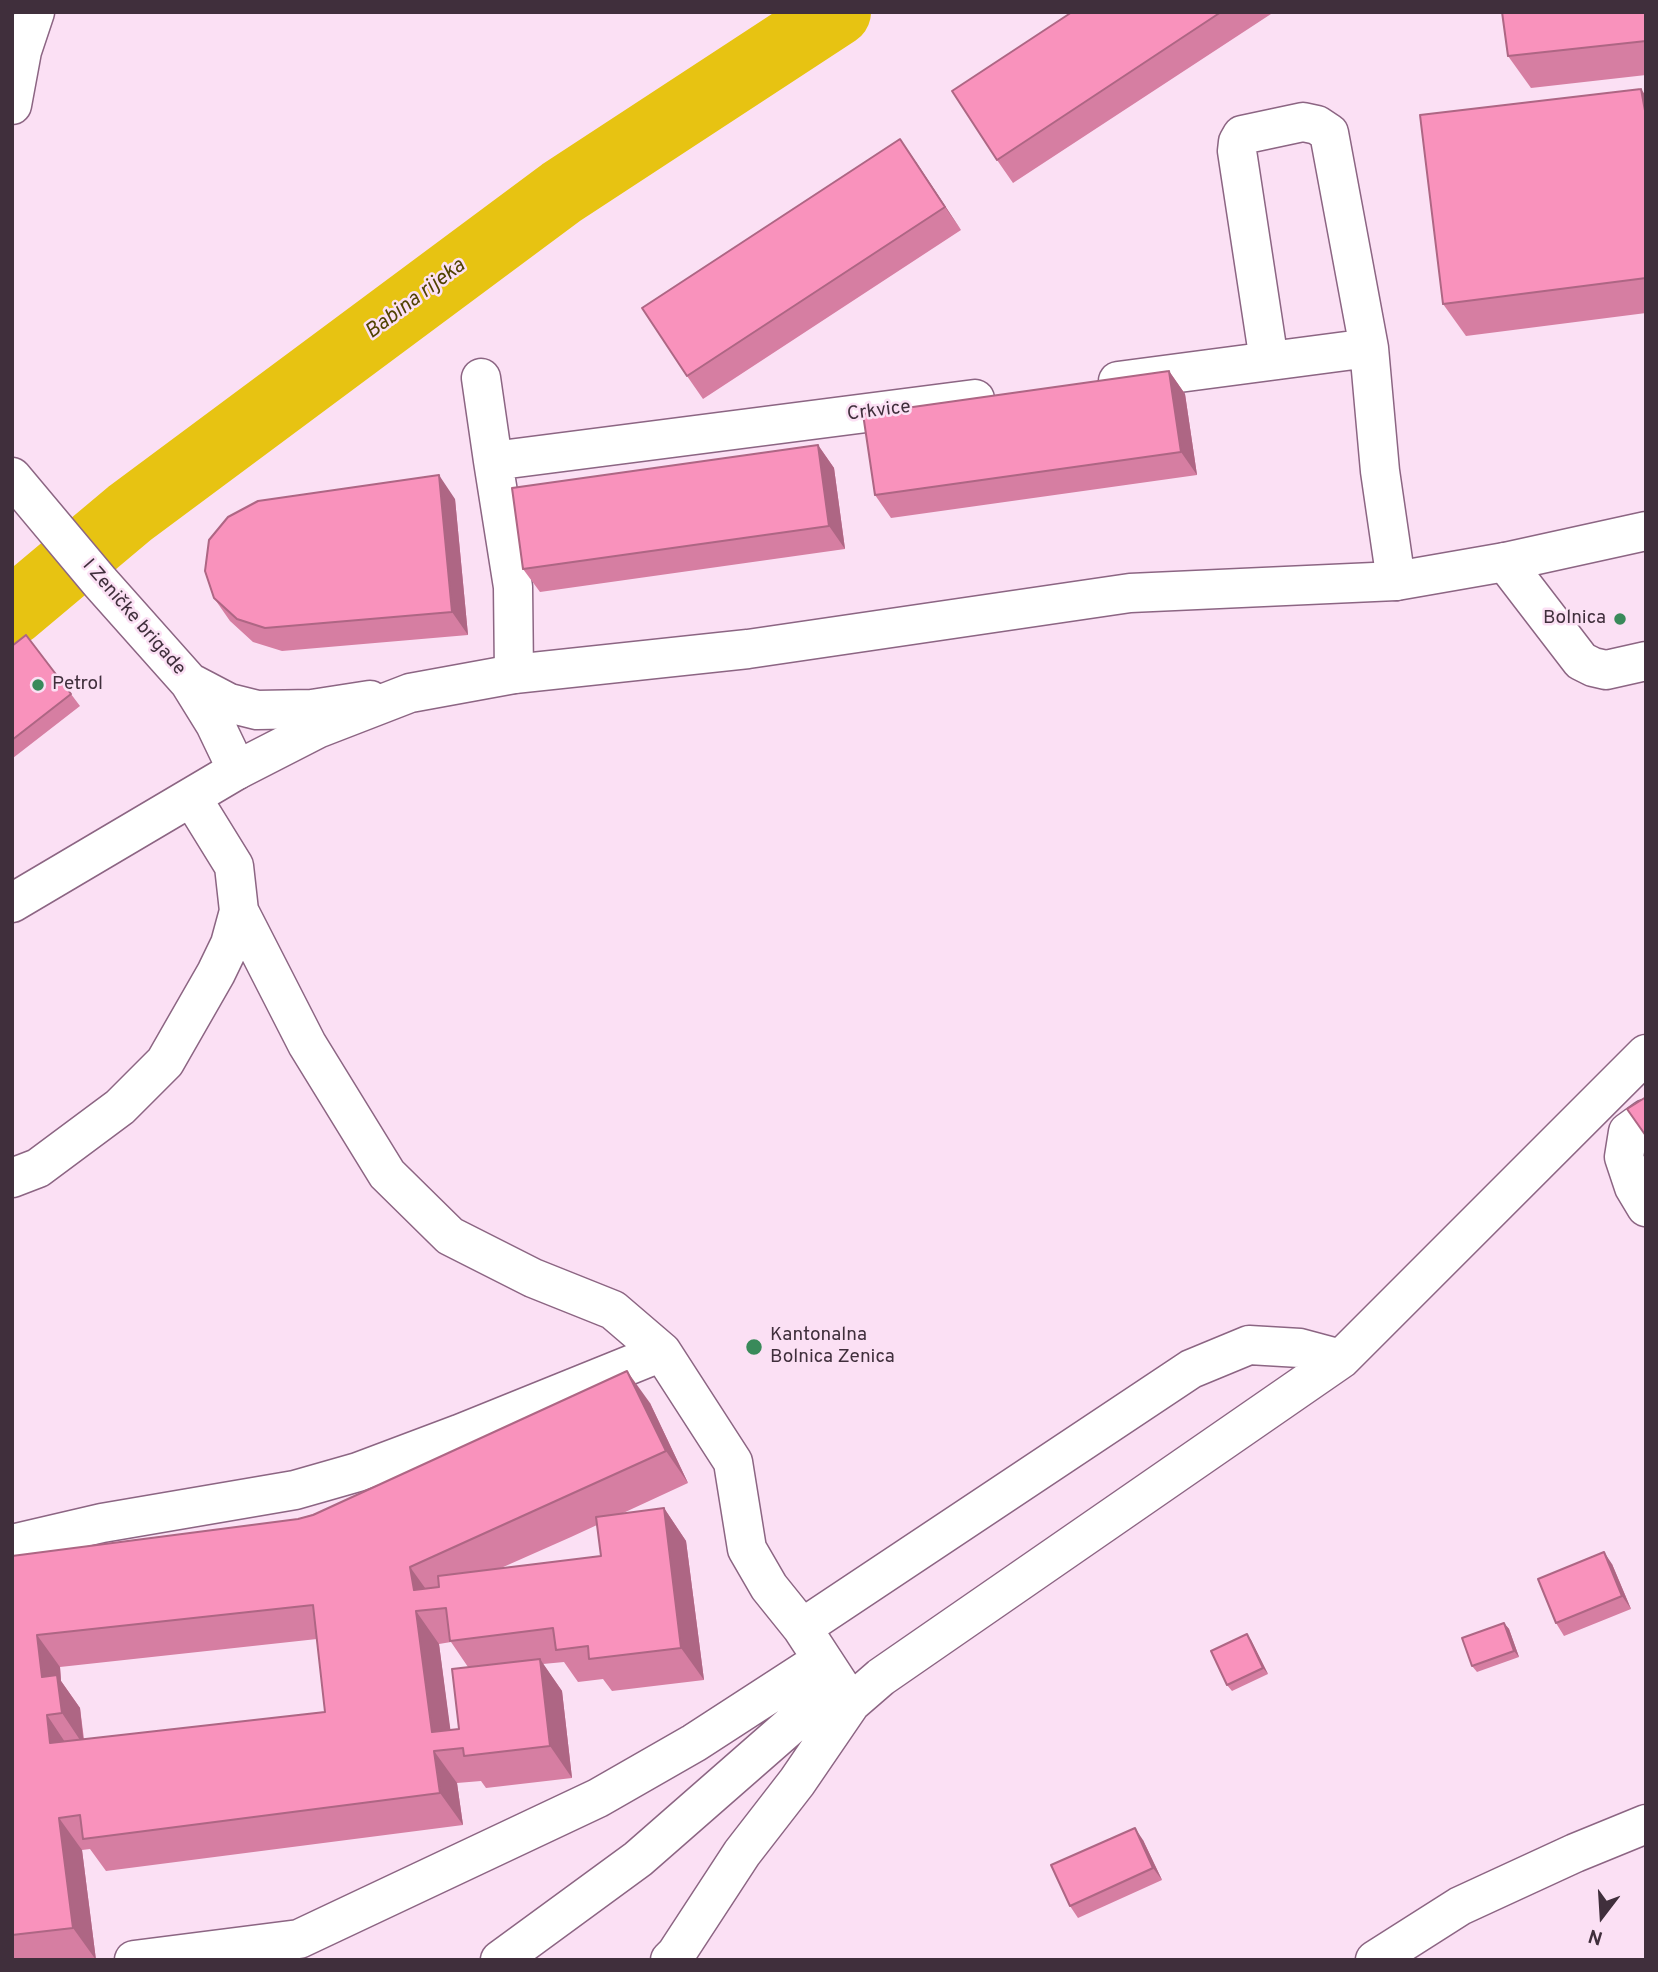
<!DOCTYPE html>
<html>
<head>
<meta charset="utf-8">
<style>
	body { margin:0 }
	#map { position:relative; width:1658px; height:1972px; overflow:hidden; background:#fbe0f4; font-family:Overpass,sans-serif }
	canvas { display:block }
	.frame { position:absolute; inset:0; border:14px solid #402f3c; pointer-events:none }
	.north { position:absolute; left:1567px; top:1881px; width:70px; height:70px; -webkit-text-stroke:5px #fbe0f4; paint-order:stroke; rotate:197deg; font-size:19px; font-weight:700; line-height:28px; text-align:center; color:#402f3c }
	.north::after { content:''; display:block; margin:auto; width:24px; height:32px; background:#402f3c; clip-path:polygon(50% 0,100% 100%,50% 72%,0 100%) }
</style>
</head>
<body>
<div id="map">
<canvas width="1658" height="1972"></canvas>
<div class="frame"></div>
<div class="north">N</div>
</div>
<script>
const context = document.querySelector('canvas').getContext('2d');
context.lineJoin = 'round';
const toPath = rows => new Path2D(rows.map(r => 'M' + r).join(''));
function stroke(path, color, width, dash) { context.strokeStyle = color; context.lineWidth = width; context.lineCap = dash ? 'butt' : 'round'; context.setLineDash(dash || []); context.stroke(path); }
function fill(path, color) { context.fillStyle = color; context.fill(path, 'evenodd'); }
function drawText(font, color, halo, rows, align = 'center') {
  context.font = font + ' Overpass,sans-serif'; context.lineWidth = 5; context.setLineDash([]); context.textBaseline = 'middle'; context.strokeStyle = halo; context.fillStyle = color; for (const [text, x, y, turn = 0] of rows) {
    context.save(); context.translate(x, y); context.rotate((+turn || 0) * Math.PI / 180); context.textAlign = isNaN(turn) ? turn : align; if (halo) context.strokeText(text, 0, 0); context.fillText(text, 0, 0); context.restore();
  }
}
stroke(toPath([
	[12,612,130,513,562,192,837,12]
]), '#e7c312', 68);
const minor = toPath([
	[12,105,22,51,35,12],
	[1269,361,1237,151,1238,142,1242,135,1303,122,1317,125,1329,133,1369,348],
	[481,378,493,461],
	[1118,381,1369,348,1380,471,1396,581],
	[12,477,100,582,189,682,215,724,237,770],
	[1505,562,1581,661,1593,667,1606,670,1646,661],
	[514,674,513,587,493,461,975,399],
	[189,682,229,703,257,710,312,709,370,700],
	[192,798,234,866,239,911,307,1044,387,1174,450,1236,533,1278,613,1310,662,1352,733,1462,747,1549,769,1587,802,1628,851,1703],
	[1646,1119,1628,1132,1624,1157,1634,1187,1646,1207],
	[12,1178,38,1168,120,1107,165,1062,216,973,230,944,239,911],
	[12,1544,102,1523,295,1490,358,1472,459,1434,662,1352],
	[802,1628,1191,1369,1249,1345,1300,1348,1341,1359],
	[134,1960,299,1939,598,1798,694,1743,822,1660],
	[500,1960,638,1859,838,1684],
	[670,1960,676,1954,742,1853,797,1782,851,1703,881,1677,1341,1359,1646,1054],
	[1375,1960,1460,1906,1575,1853,1646,1824]
]);
const major = toPath([
	[12,903,237,770,317,729,410,693,514,674,748,649,1130,593,1396,581,1505,562,1646,531]
]);
stroke(minor, '#8c6583', 41);
stroke(major, '#8c6583', 41);
stroke(minor, '#fff', 38);
stroke(major, '#fff', 38);
fill(toPath([
	[1072,12,1270,12,1271,14,1013,183,997,160],
	[1646,12,1646,75,1531,88,1508,56],
	[1646,116,1646,313,1466,336,1443,304],
	[916,162,961,230,703,399,687,376],
	[1169,371,1185,394,1197,475,891,518,875,495],
	[818,445,834,468,845,549,540,592,523,569],
	[455,499,468,635,282,651,253,642,230,621,214,598],
	[12,646,71,694,80,706,13,758],
	[650,1403,688,1483,621,1514,664,1508,686,1541,704,1680,612,1691,603,1679,578,1682,564,1662,543,1664,562,1691,572,1778,486,1788,481,1781,457,1783,463,1825,106,1871,90,1849,82,1850,96,1960,12,1960,12,1556,298,1519],
	[597,1525,601,1556,501,1568,571,1537],
	[317,1639,325,1712,84,1739,80,1708,61,1681,60,1667],
	[451,1642,468,1667,459,1729,450,1730,439,1644],
	[1612,1564,1631,1609,1564,1636,1556,1623],
	[1504,1623,1509,1629,1519,1657,1477,1672,1472,1666],
	[1251,1640,1268,1674,1232,1691,1227,1685],
	[1143,1840,1162,1880,1078,1918,1070,1906]
]), '#d67ea2');
fill(toPath([
	[1641,89,1646,96,1646,116],
	[900,139,916,162,961,230,945,207],
	[1169,371,1185,394,1197,475,1181,452],
	[818,445,834,468,845,549,829,526],
	[439,475,455,499,468,635,452,612],
	[627,1371,650,1403,688,1483,666,1451],
	[664,1508,686,1541,704,1680,681,1648],
	[1604,1552,1612,1564,1631,1609,1622,1596],
	[410,1567,433,1599,414,1590],
	[416,1611,439,1644,453,1749,432,1732],
	[1504,1623,1509,1629,1519,1657,1514,1651],
	[1247,1634,1251,1640,1268,1674,1263,1668],
	[37,1635,60,1667,61,1681,80,1708,84,1746,62,1713,42,1677],
	[540,1659,562,1691,572,1778,550,1746],
	[47,1715,69,1748,50,1743],
	[434,1751,457,1783,463,1825,440,1793],
	[59,1818,82,1850,96,1960,73,1928],
	[1135,1828,1143,1840,1162,1880,1153,1868]
]), '#ae6684');
const building = toPath([
	[1072,12,1221,12,997,160,952,91,1072,12],
	[1502,12,1646,12,1646,41,1508,56,1502,12],
	[1641,89,1646,116,1646,278,1443,304,1420,115,1641,89],
	[900,139,945,207,687,376,642,308,900,139],
	[1169,371,1181,452,875,495,863,414,1169,371],
	[818,445,829,526,523,569,512,488,818,445],
	[439,475,452,612,265,628,237,619,214,598,205,571,209,540,228,517,258,501,439,475],
	[26,635,71,694,12,740,12,646,26,635],
	[1646,1097,1646,1136,1627,1109,1646,1097],
	[627,1371,666,1451,410,1567,414,1590,439,1587,438,1576,601,1556,596,1517,664,1508,681,1648,589,1659,588,1646,556,1650,553,1628,450,1641,446,1608,416,1611,432,1732,459,1729,452,1669,540,1659,550,1746,464,1756,463,1748,434,1751,440,1793,83,1839,80,1815,59,1818,73,1928,12,1935,12,1556,298,1519,313,1515,627,1371],
	[313,1605,325,1712,50,1743,47,1715,62,1713,57,1675,42,1677,37,1635,313,1605],
	[1604,1552,1622,1596,1556,1623,1538,1579,1604,1552],
	[1504,1623,1514,1651,1472,1666,1462,1638,1504,1623],
	[1247,1634,1263,1668,1227,1685,1211,1651,1247,1634],
	[1135,1828,1153,1868,1070,1906,1051,1865,1135,1828]
]);
fill(building, '#f992bc');
stroke(building, '#ae6684', 2);
for (const [x, y, r, color] of [
	[1620,619,7,"#398a5a"],
	[38,685,7,"#398a5a"],
	[754,1347,9,"#398a5a"]
]) { const dot = new Path2D(); dot.arc(x, y, r, 0, 2 * Math.PI); context.fillStyle = color; context.fill(dot); stroke(dot, '#fbe0f4', 2.5); }
drawText('19px', '#402f3c', '#fbe0f4', [
	["Crkvice",879,412,-7],
	["I Zeničke brigade",133,618,49]
]);
drawText('19px', '#402f3c', '#fbe0f4', [
	["Bolnica",1606,619,"right"],
	["Petrol",52,685],
	["Kantonalna",770,1336],
	["Bolnica Zenica",770,1358]
], 'left');
drawText('italic 21px', '#514201', '#fbe0f4', [
	["Babina rijeka",416,300,-37]
]);
</script>
</body>
</html>
